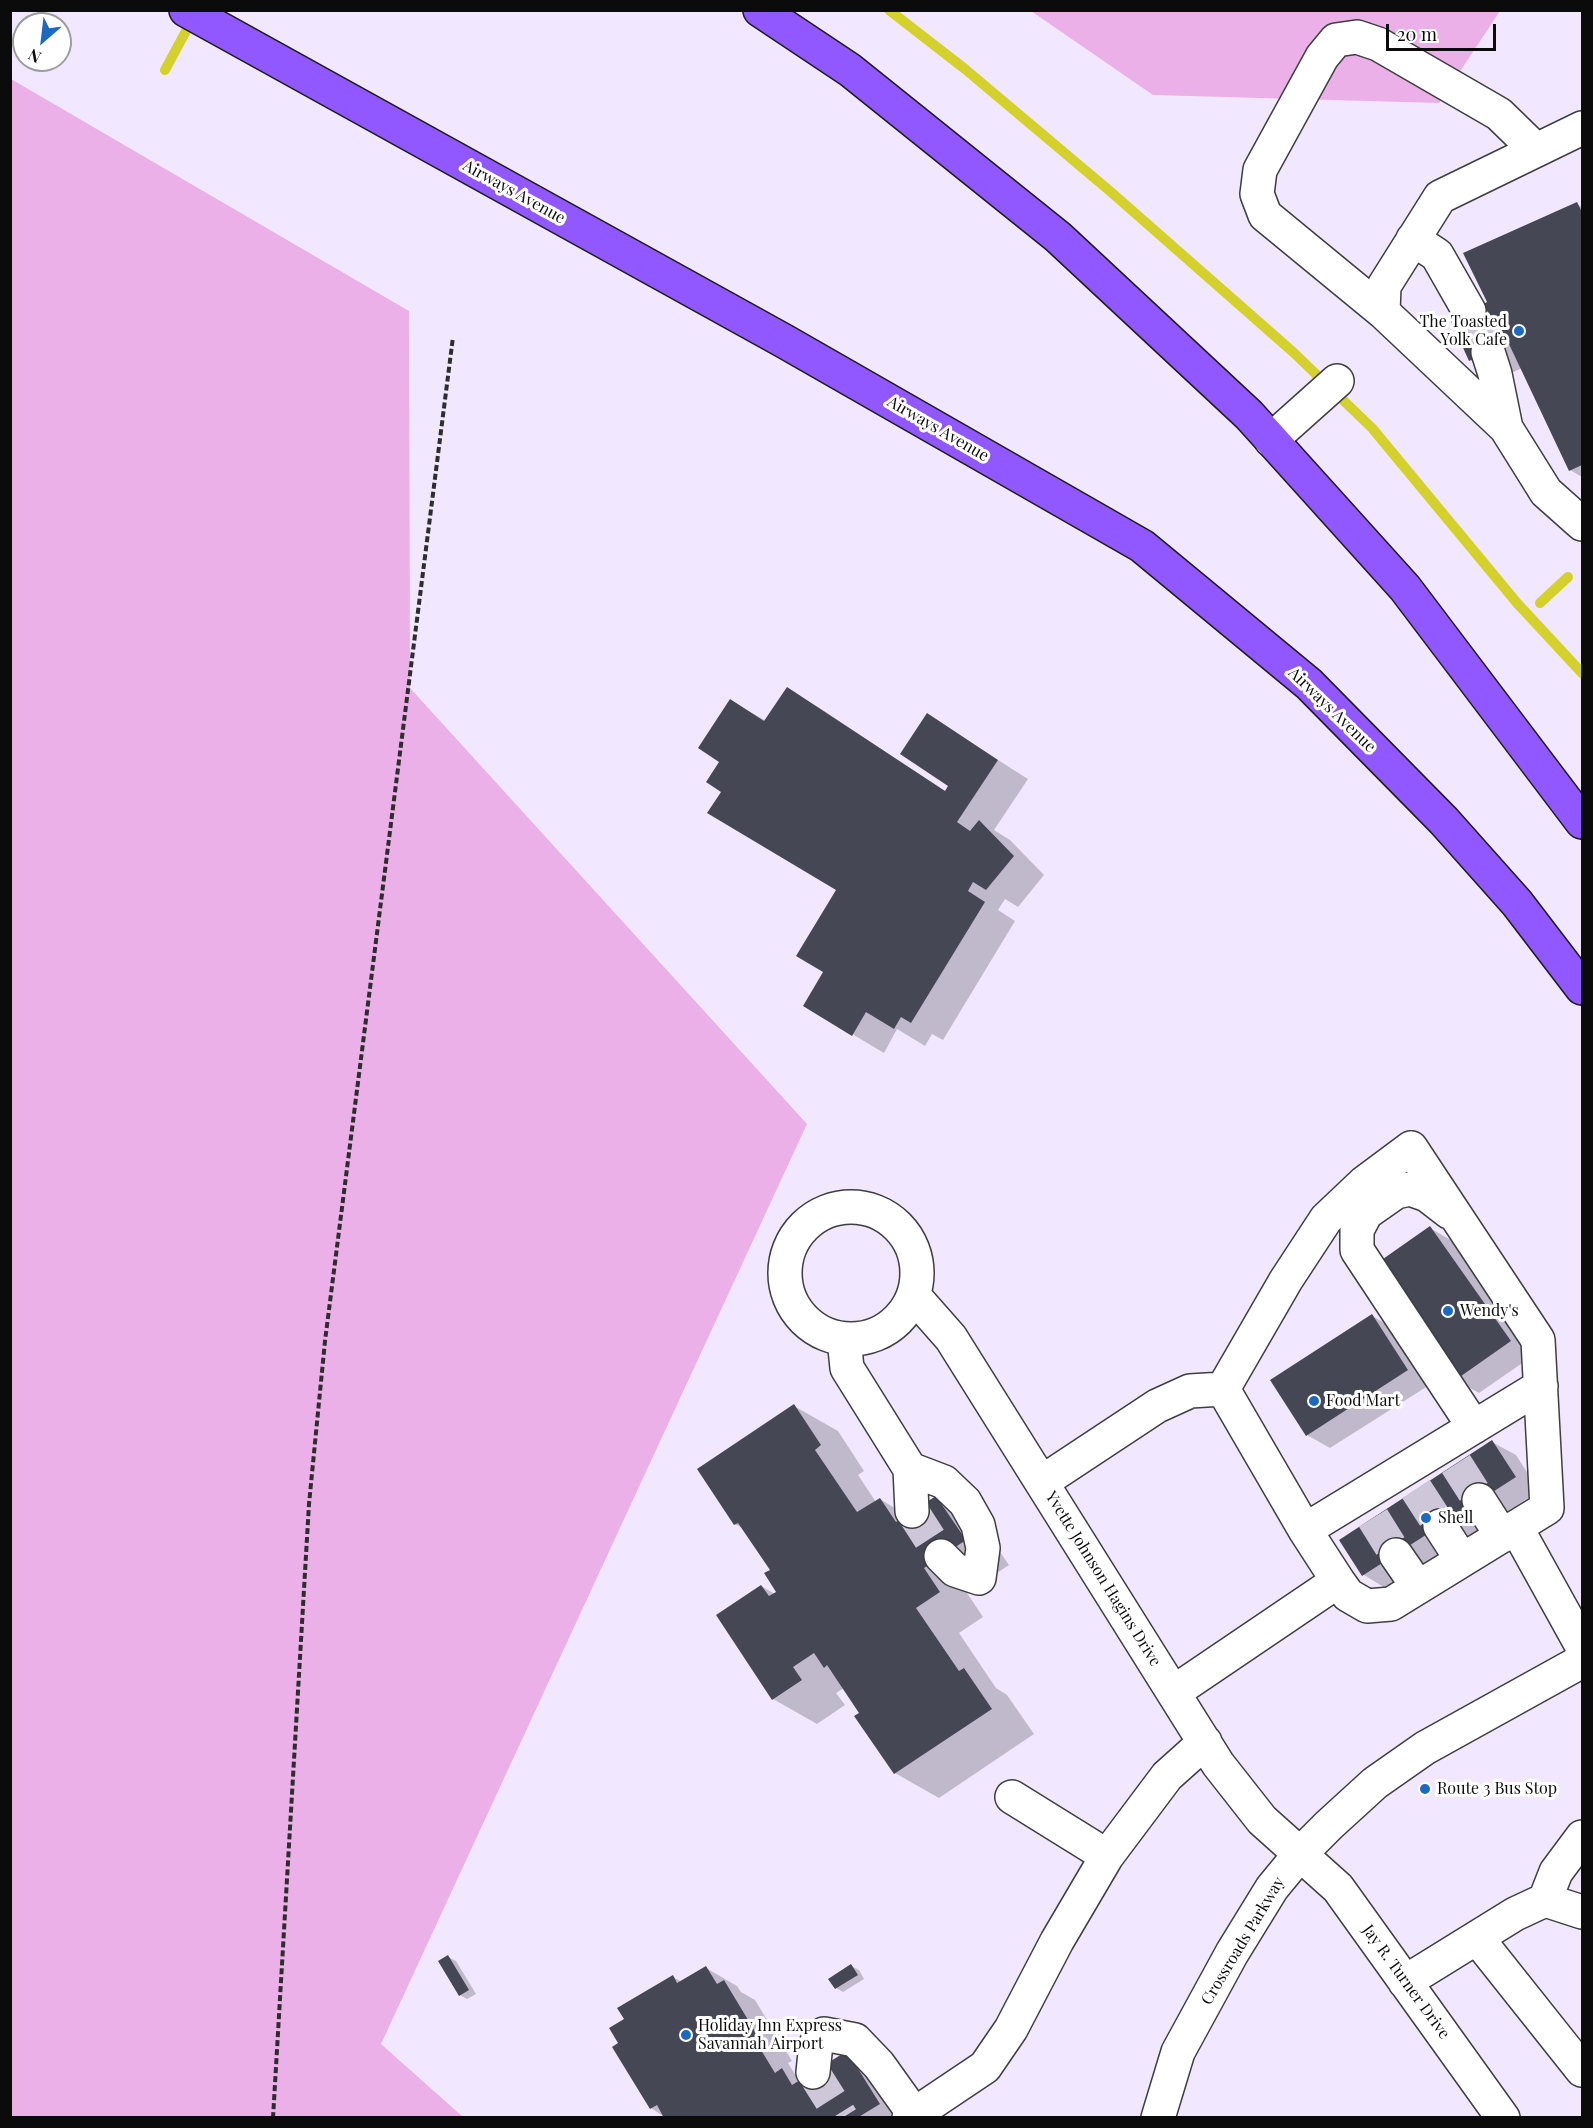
<!DOCTYPE html>
<html>
<head>
<meta charset="utf-8">
<style>
	body { margin:0 }
	#map { position:relative; width:1593px; height:2128px; overflow:hidden; background:#f1e8ff; font-family:"Playfair Display",serif }
	canvas { display:block }
	.frame { position:absolute; inset:0; border:12px solid #0b0b0b; pointer-events:none }
	.north { position:absolute; left:12px; top:12px; width:60px; height:60px; box-sizing:border-box; background:#fff; border:2px solid #9d9d9d; border-radius:50%; rotate:208deg; font-size:16px; font-weight:700; line-height:24px; text-align:center; color:#0b0b0b }
	.north::after { content:''; display:block; margin:auto; width:21px; height:27px; background:#1c69c1; clip-path:polygon(50% 0,100% 100%,50% 72%,0 100%) }
	.scale { position:absolute; left:1386px; top:24px; width:110px; height:27px; box-sizing:border-box; border:3px solid #0b0b0b; border-top:0; padding-left:8px; font-size:18px; line-height:21px; white-space:nowrap; color:#0b0b0b; -webkit-text-stroke:4px #fff; paint-order:stroke }
</style>
</head>
<body>
<div id="map">
<canvas width="1593" height="2128"></canvas>
<div class="frame"></div>
<div class="north">N</div>
<div class="scale">20 m</div>
</div>
<script>
const context = document.querySelector('canvas').getContext('2d');
context.lineJoin = 'round';
function fill(path, color) { context.fillStyle = color; context.fill(path, 'evenodd'); }
const toPath = rows => new Path2D(rows.map(r => 'M' + r).join(''));
function stroke(path, color, width, dash) { context.strokeStyle = color; context.lineWidth = width; context.lineCap = dash ? 'butt' : 'round'; context.setLineDash(dash || []); context.stroke(path); }
function drawText(font, color, halo, rows, align = 'center') {
  context.font = font + ' "Playfair Display",serif'; context.lineWidth = 6; context.setLineDash([]); context.textBaseline = 'middle'; context.strokeStyle = halo; context.fillStyle = color; for (const [text, x, y, turn = 0] of rows) {
    context.save(); context.translate(x, y); context.rotate((+turn || 0) * Math.PI / 180); context.textAlign = isNaN(turn) ? turn : align; if (halo) context.strokeText(text, 0, 0); context.fillText(text, 0, 0); context.restore();
  }
}
fill(toPath([
	[1031,11,1500,11,1439,103,1153,95],
	[11,79,409,311,410,688,807,1124,381,2044,463,2117,11,2117]
]), '#ebb0e7');
fill(toPath([
	[1577,204,1582,207,1582,477,1570,470,1522,368,1501,378,1470,360,1488,303],
	[787,689,818,707,946,792,950,785,927,715,1028,779,994,830,1010,840,1044,875,1018,907,1005,899,998,910,1015,921,943,1040,932,1034,925,1046,897,1029,884,1053,805,1006,825,972,838,889,723,792,721,762,731,701,766,721],
	[1430,1228,1454,1242,1534,1355,1479,1393,1455,1380],
	[1372,1316,1396,1329,1431,1384,1330,1448,1307,1435],
	[794,1406,838,1431,864,1471,858,1475,876,1502,880,1499,908,1516,936,1497,980,1523,1009,1565,967,1593,983,1617,959,1633,996,1688,1007,1695,1034,1734,939,1798,895,1773,861,1713,844,1688,836,1693,845,1705,817,1724,773,1699,761,1586,775,1594,778,1592,772,1570,744,1529,735,1524],
	[1492,1442,1516,1455,1539,1491,1387,1589,1364,1575,1341,1540],
	[448,1957,456,1961,476,1994,467,1999,460,1995],
	[851,1966,859,1970,864,1979,843,1992,836,1988],
	[706,1968,737,1986,741,1992,755,2000,792,2061,788,2063,798,2079,801,2081,848,2053,907,2118,666,2118,651,2108,620,2044,626,2019,673,1977,682,1982]
]), '#0003');
stroke(toPath([
	[889,10,965,69,1111,192,1293,352,1372,428,1517,603,1582,673],
	[165,70,193,18],
	[1540,603,1568,577]
]), '#d4d12d', 10);
fill(toPath([
	[1577,202,1582,212,1582,465,1569,471,1508,342,1469,361,1451,321,1487,302,1463,253],
	[787,687,945,791,948,786,900,754,927,713,998,760,957,822,970,831,979,820,1014,856,986,890,973,882,968,891,985,902,911,1023,901,1017,894,1029,866,1012,852,1036,803,1006,823,972,796,956,836,890,707,813,721,792,706,782,719,762,698,748,730,699,764,721],
	[1430,1226,1511,1341,1454,1381,1373,1266],
	[1372,1314,1408,1370,1306,1436,1270,1380],
	[794,1404,821,1445,815,1450,857,1512,880,1498,896,1522,936,1496,966,1540,924,1568,940,1592,916,1608,959,1671,964,1668,992,1709,894,1774,854,1716,859,1713,827,1665,824,1668,814,1653,793,1667,802,1680,772,1700,716,1615,761,1585,769,1596,776,1592,764,1573,770,1570,738,1523,734,1525,697,1469],
	[1492,1440,1516,1477,1362,1576,1339,1540],
	[448,1955,469,1990,459,1996,438,1961],
	[851,1964,858,1975,835,1989,828,1979],
	[706,1966,717,1984,724,1980,762,2043,758,2045,775,2073,782,2068,792,2085,847,2051,880,2104,857,2118,664,2118,657,2105,650,2109,612,2047,618,2043,609,2028,624,2019,617,2008,673,1975,677,1983]
]), '#464754');
stroke(toPath([
	[1469,311,1488,352],
	[1456,1464,1479,1500],
	[1416,1489,1440,1526],
	[912,1511,941,1556],
	[1373,1518,1396,1555],
	[813,2072,842,2118]
]), '#cec7da', 33, [33, 16]);
const minor = toPath([
	[1582,128,1440,197,1384,286,1383,312,1506,428,1546,492,1582,524],
	[1413,239,1437,255,1469,311],
	[1383,312,1265,215,1257,194,1260,170,1322,57,1336,40,1357,37,1378,44,1499,114,1536,150],
	[1488,352,1495,374,1506,428],
	[1271,440,1337,381],
	[1411,1148,1538,1340,1547,1508,1391,1604,1367,1606,1348,1595,1338,1581,1305,1530,1223,1389,1286,1280,1326,1219,1364,1183,1411,1148],
	'785 1273a66 66 0 1 1 132 0a66 66 0 1 1-132 0Z',
	[1449,1212,1427,1195,1410,1189,1396,1192,1366,1213,1357,1230,1357,1250,1474,1427],
	[914,1296,951,1338,1218,1764,1262,1820,1338,1888,1503,2118],
	[844,1339,847,1368,910,1469,944,1482,965,1502,978,1525,983,1548,979,1578,955,1570,941,1556],
	[910,1469,912,1511],
	[1042,1482,1157,1406,1190,1391,1223,1389],
	[1479,1500,1502,1536],
	[1440,1526,1462,1560],
	[1516,1527,1582,1646],
	[1305,1530,1541,1386],
	[1396,1555,1418,1587],
	[1174,1692,1338,1581],
	[1012,1797,1107,1856],
	[1545,1900,1582,1912],
	[1477,1938,1582,2070],
	[1405,1982,1515,1914,1545,1900,1556,1872,1582,1837],
	[813,2072,816,2044,824,2034,855,2040,879,2065,914,2114],
	[909,2118,985,2067,1011,2029,1057,1941,1107,1856,1167,1776,1205,1742],
	[1158,2118,1178,2052,1232,1953,1272,1888,1300,1854,1329,1825,1375,1783,1425,1748,1582,1661]
]);
const major = toPath([
	[186,10,784,341,1142,546,1309,684,1444,821,1517,903,1582,988],
	[760,10,850,70,1058,237,1249,415,1405,588,1582,822]
]);
stroke(minor, '#3e3e3e', 36);
stroke(major, '#1c1c1c', 36);
stroke(toPath([
	[273,2118,309,1504,325,1341,453,337]
]), '#2d2d2d', 4, [6, 3]);
stroke(minor, '#fff', 33);
stroke(major, '#9158ff', 33);
for (const [x, y, r, color] of [
	[1519,331,6,"#1c69c1"],
	[1448,1311,6,"#1c69c1"],
	[1314,1401,6,"#1c69c1"],
	[1426,1518,6,"#1c69c1"],
	[1425,1789,6,"#1c69c1"],
	[686,2035,6,"#1c69c1"]
]) { const dot = new Path2D(); dot.arc(x, y, r, 0, 2 * Math.PI); context.fillStyle = color; context.fill(dot); stroke(dot, '#fff', 2); }
drawText('16px', '#0b0b0b', '#fff', [
	["Airways Avenue",514,192,29],
	["Airways Avenue",938,429,30],
	["Airways Avenue",1332,710,44],
	["Yvette Johnson Hagins Drive",1103,1579,58],
	["Crossroads Parkway",1243,1941,-59],
	["Jay R. Turner Drive",1406,1982,54]
]);
drawText('16px', '#0b0b0b', '#fff', [
	["The Toasted",1507,322,"right"],
	["Yolk Cafe",1507,340,"right"],
	["Wendy's",1460,1311],
	["Food Mart",1326,1401],
	["Shell",1438,1518],
	["Route 3 Bus Stop",1437,1789],
	["Holiday Inn Express",698,2026],
	["Savannah Airport",698,2044]
], 'left');
</script>
</body>
</html>
